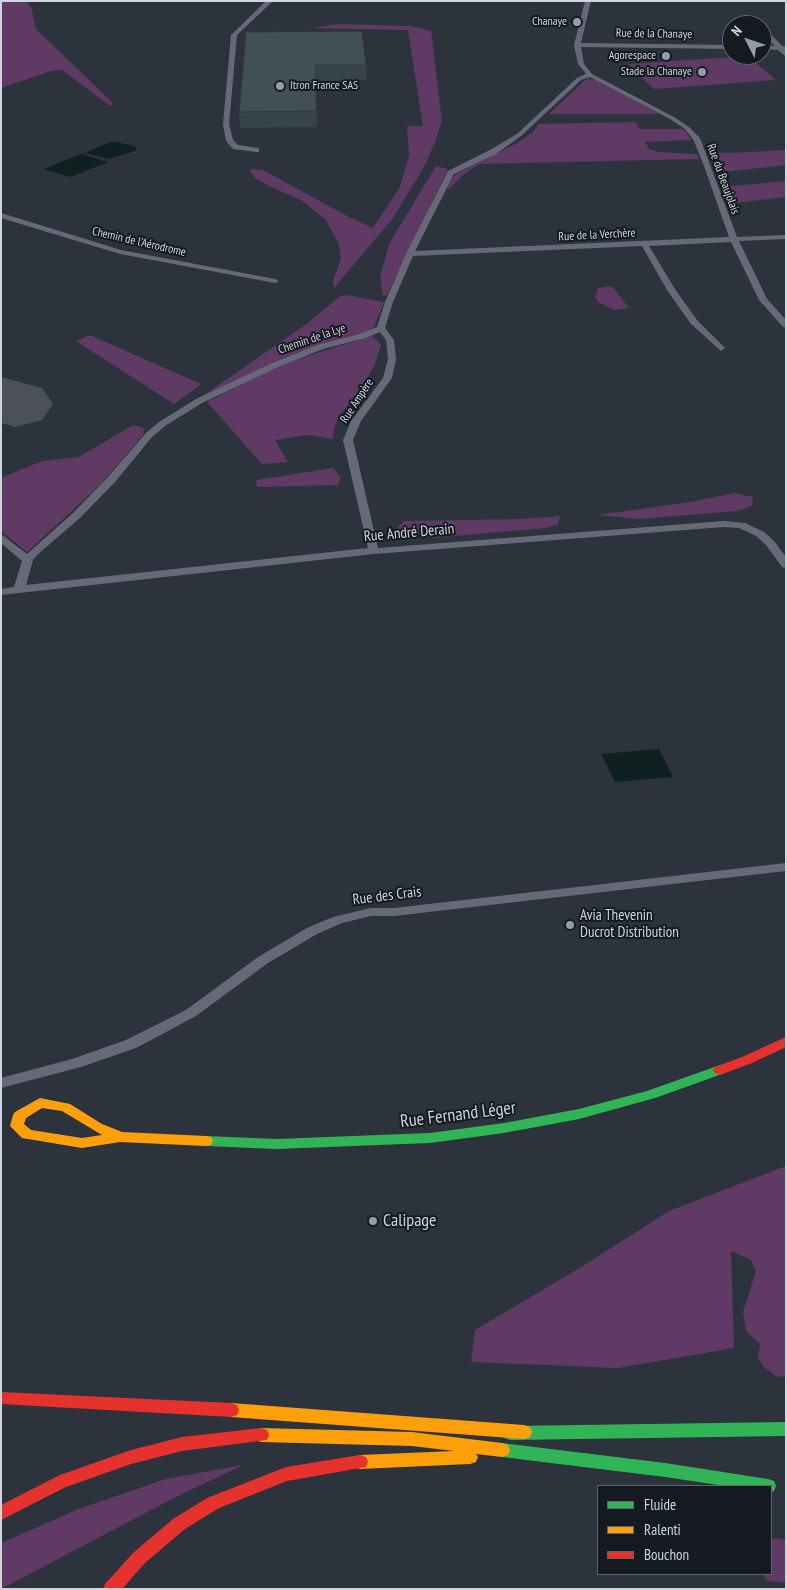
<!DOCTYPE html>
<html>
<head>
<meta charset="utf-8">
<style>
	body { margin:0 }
	#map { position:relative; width:787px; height:1590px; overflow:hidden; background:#2d333c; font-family:"PT Sans Narrow",sans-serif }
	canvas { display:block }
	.frame { position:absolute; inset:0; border:2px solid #ced5df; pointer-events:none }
	.legend { position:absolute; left:597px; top:1485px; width:175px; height:90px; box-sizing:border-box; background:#151a21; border:1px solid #5f656d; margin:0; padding:6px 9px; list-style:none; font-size:15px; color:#ced5df }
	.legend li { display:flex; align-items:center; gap:10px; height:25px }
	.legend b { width:25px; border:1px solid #5f656d }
	.north { position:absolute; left:722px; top:15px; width:50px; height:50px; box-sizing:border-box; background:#151a21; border:1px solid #5f656d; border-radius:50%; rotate:311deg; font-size:14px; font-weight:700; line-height:20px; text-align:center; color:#ced5df }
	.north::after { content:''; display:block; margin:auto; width:18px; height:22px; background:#969ca6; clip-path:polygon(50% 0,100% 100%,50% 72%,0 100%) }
</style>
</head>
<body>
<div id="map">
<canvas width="787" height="1590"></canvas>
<div class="frame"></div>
<ul class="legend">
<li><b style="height:6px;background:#30b455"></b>Fluide</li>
<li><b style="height:6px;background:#ff9f0a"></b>Ralenti</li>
<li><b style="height:6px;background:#e5322d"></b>Bouchon</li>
</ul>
<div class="north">N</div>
</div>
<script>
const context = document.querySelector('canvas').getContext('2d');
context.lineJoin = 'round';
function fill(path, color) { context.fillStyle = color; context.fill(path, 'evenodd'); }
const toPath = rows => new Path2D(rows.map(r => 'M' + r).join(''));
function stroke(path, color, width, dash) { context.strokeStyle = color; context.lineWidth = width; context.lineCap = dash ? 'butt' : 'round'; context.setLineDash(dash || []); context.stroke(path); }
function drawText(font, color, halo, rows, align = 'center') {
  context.font = font + ' "PT Sans Narrow",sans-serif'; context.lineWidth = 4; context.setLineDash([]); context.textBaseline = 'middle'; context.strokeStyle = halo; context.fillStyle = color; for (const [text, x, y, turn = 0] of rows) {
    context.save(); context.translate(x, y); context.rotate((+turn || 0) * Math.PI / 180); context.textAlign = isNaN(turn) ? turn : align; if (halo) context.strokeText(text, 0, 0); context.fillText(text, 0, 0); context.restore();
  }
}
fill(toPath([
	[1,1,26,1,31,7,36,29,113,103,110,106,62,70,51,71,1,88],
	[339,24,411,26,431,31,442,121,435,142,424,167,393,218,334,288,333,281,341,259,338,242,325,219,301,200,271,187,255,178,250,171,251,169,263,170,349,217,373,228,400,187,409,155,407,126,423,126,408,30,311,28],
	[748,56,776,80,654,89,628,64],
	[589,79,596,80,660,114,549,114,585,80],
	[635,122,639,129,684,129,691,140,645,142,650,150,655,150,656,152,697,154,699,159,479,164,463,175,448,190,450,181,456,174,517,143,533,132,539,124],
	[786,150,786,165,715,173,708,152,729,153],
	[436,166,448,169,387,295,383,296,380,277,389,244],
	[786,181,786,197,726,204,721,187],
	[612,286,629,308,614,310,598,302,595,297,598,288],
	[347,295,384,302,374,327,365,333,299,352,239,381,204,395,308,323,340,296],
	[90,335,201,384,174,404,76,341],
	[372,336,381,345,374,366,365,382,341,414,334,427,333,439,307,435,275,440,288,462,262,464,207,402,263,373,301,358],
	[133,425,144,428,143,435,100,485,27,552,1,531,1,478,42,461,79,457],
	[333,468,341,477,338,485,257,487,256,480],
	[734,493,753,497,752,506,737,511,639,519,597,515,690,502],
	[560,516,558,524,545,528,431,538,425,534,408,533,397,528,404,521,522,519],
	[786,1166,786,1376,777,1377,764,1367,758,1358,760,1344,746,1331,743,1312,756,1271,751,1260,731,1251,734,1348,618,1368,471,1362,475,1330,586,1264,669,1211],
	[243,1465,174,1498,1,1589,1,1543,81,1508,166,1479],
	[776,1538,786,1540,786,1583,768,1581,762,1574,771,1574,771,1540]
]), '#5e3a64');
fill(toPath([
	[110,142,117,142,137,147,135,151,109,159,85,153],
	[81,154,108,162,70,177,44,169],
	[659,749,673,777,615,782,601,754]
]), '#0f2020');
fill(toPath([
	[1,377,42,388,53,404,42,420,15,427,1,423,1,377]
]), '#4c505a');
fill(toPath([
	[266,1,273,1,237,35,229,124,233,140,238,145,259,148,259,152,256,152,233,149,226,141,223,124,231,35,266,1],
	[585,1,591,1,581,43,732,45,732,49,581,47,584,64,592,74,674,117,689,127,700,138,737,237,786,235,786,239,739,241,767,299,786,320,786,328,783,327,759,300,731,242,649,246,675,289,697,320,725,348,721,351,691,324,667,290,642,246,413,256,393,302,385,328,394,340,396,359,392,378,361,421,353,440,378,548,724,521,745,523,764,532,774,541,786,557,786,568,782,567,766,545,756,536,739,528,724,527,374,554,1,595,1,589,14,587,22,561,1,543,1,534,27,554,73,513,107,478,146,433,159,422,196,399,270,364,317,345,360,334,377,327,385,302,406,254,448,171,490,150,517,134,577,78,586,74,578,64,574,45,585,1],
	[590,77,670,119,685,129,694,141,704,166,729,237,415,251,454,174,496,154,521,136,581,80,590,77],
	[380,332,386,340,388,359,383,378,351,421,343,440,368,548,26,585,33,560,37,555,81,517,115,482,152,437,165,426,202,403,276,368,323,349,366,338,380,332],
	[762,25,782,46,786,47,786,57,778,50,762,49,762,45,775,46,762,31,762,25],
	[1,213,121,250,275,279,279,281,275,283,120,254,1,218,1,213],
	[786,863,786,871,394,916,371,916,342,923,317,934,268,963,196,1016,136,1048,81,1067,1,1088,1,1078,72,1059,126,1040,186,1010,258,957,307,928,333,917,371,908,394,908,786,863]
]), '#686978');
fill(toPath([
	[720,1065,725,1067,727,1070,725,1073,655,1098,579,1119,504,1133,430,1143,277,1149,206,1146,201,1145,199,1141,201,1137,206,1136,277,1139,430,1133,504,1123,579,1109,647,1091,720,1065],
	[786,1422,786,1436,510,1440,504,1438,502,1433,504,1428,510,1426,786,1422],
	[502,1443,665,1463,768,1479,774,1481,776,1486,774,1491,771,1492,771,1486,725,1486,665,1477,502,1457,496,1455,494,1450,496,1445,502,1443]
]), '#30b455');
fill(toPath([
	[40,1098,70,1104,102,1124,122,1132,206,1136,211,1137,213,1141,211,1145,206,1146,120,1142,82,1148,22,1138,10,1126,13,1115,15,1112,40,1098],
	[42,1108,62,1111,102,1135,82,1138,31,1130,24,1124,26,1118,42,1108],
	[231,1403,524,1425,530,1427,532,1432,530,1437,524,1439,231,1417,225,1415,223,1410,225,1405,231,1403],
	[261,1428,412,1432,502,1443,508,1445,510,1450,508,1455,502,1457,476,1454,478,1457,476,1462,470,1464,360,1469,354,1467,352,1462,354,1457,360,1455,454,1451,412,1446,261,1442,255,1440,253,1435,255,1430,261,1428]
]), '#ff9f0a');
fill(toPath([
	[786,1037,786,1047,752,1063,720,1075,715,1073,713,1070,715,1067,742,1057,786,1037],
	[1,1392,231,1403,237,1405,239,1410,237,1415,231,1417,1,1404,1,1392],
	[261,1428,267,1430,269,1435,267,1440,182,1451,131,1464,66,1487,1,1520,1,1505,60,1475,131,1450,182,1437,261,1428],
	[360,1455,366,1457,368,1462,366,1467,287,1481,219,1508,185,1529,145,1563,122,1589,103,1589,105,1584,133,1553,173,1519,207,1498,286,1467,360,1455]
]), '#e5322d');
fill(toPath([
	[246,32,366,65,367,80,316,81,317,127,240,128,239,112]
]), '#38444b');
const building = toPath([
	[362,31,366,65,316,65,316,111,239,112,246,32,362,31]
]);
fill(building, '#414f57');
stroke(building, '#2e373d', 1);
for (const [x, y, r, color] of [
	[577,22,5,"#969ca6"],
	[666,56,5,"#969ca6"],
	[702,72,5,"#969ca6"],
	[280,86,5,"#969ca6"],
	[570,925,5,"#969ca6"],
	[373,1221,5,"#969ca6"]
]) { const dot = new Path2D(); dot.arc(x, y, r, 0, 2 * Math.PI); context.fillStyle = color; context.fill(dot); stroke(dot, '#151a21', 2); }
drawText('12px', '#ced5df', '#151a21', [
	["Chanaye",567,22],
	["Agorespace",656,56],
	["Stade la Chanaye",692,72],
	["Itron France SAS",290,86,"left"]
], 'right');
drawText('12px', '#ced5df', '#151a21', [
	["Rue de la Chanaye",654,34,1],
	["Rue du Beaujolais",723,179,70],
	["Rue de la Verchère",597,235,-3],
	["Chemin de l'Aérodrome",139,242,13],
	["Chemin de la Lye",312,339,-19],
	["Rue Ampère",357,401,-57]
]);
drawText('15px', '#ced5df', '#151a21', [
	["Rue André Derain",409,533,-5],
	["Rue des Crais",387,896,-7]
]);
drawText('15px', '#ced5df', '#151a21', [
	["Avia Thevenin",580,916],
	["Ducrot Distribution",580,933]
], 'left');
drawText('18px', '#ced5df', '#151a21', [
	["Rue Fernand Léger",458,1115,-7]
]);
drawText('18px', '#ced5df', '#151a21', [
	["Calipage",383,1221]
], 'left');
</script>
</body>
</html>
